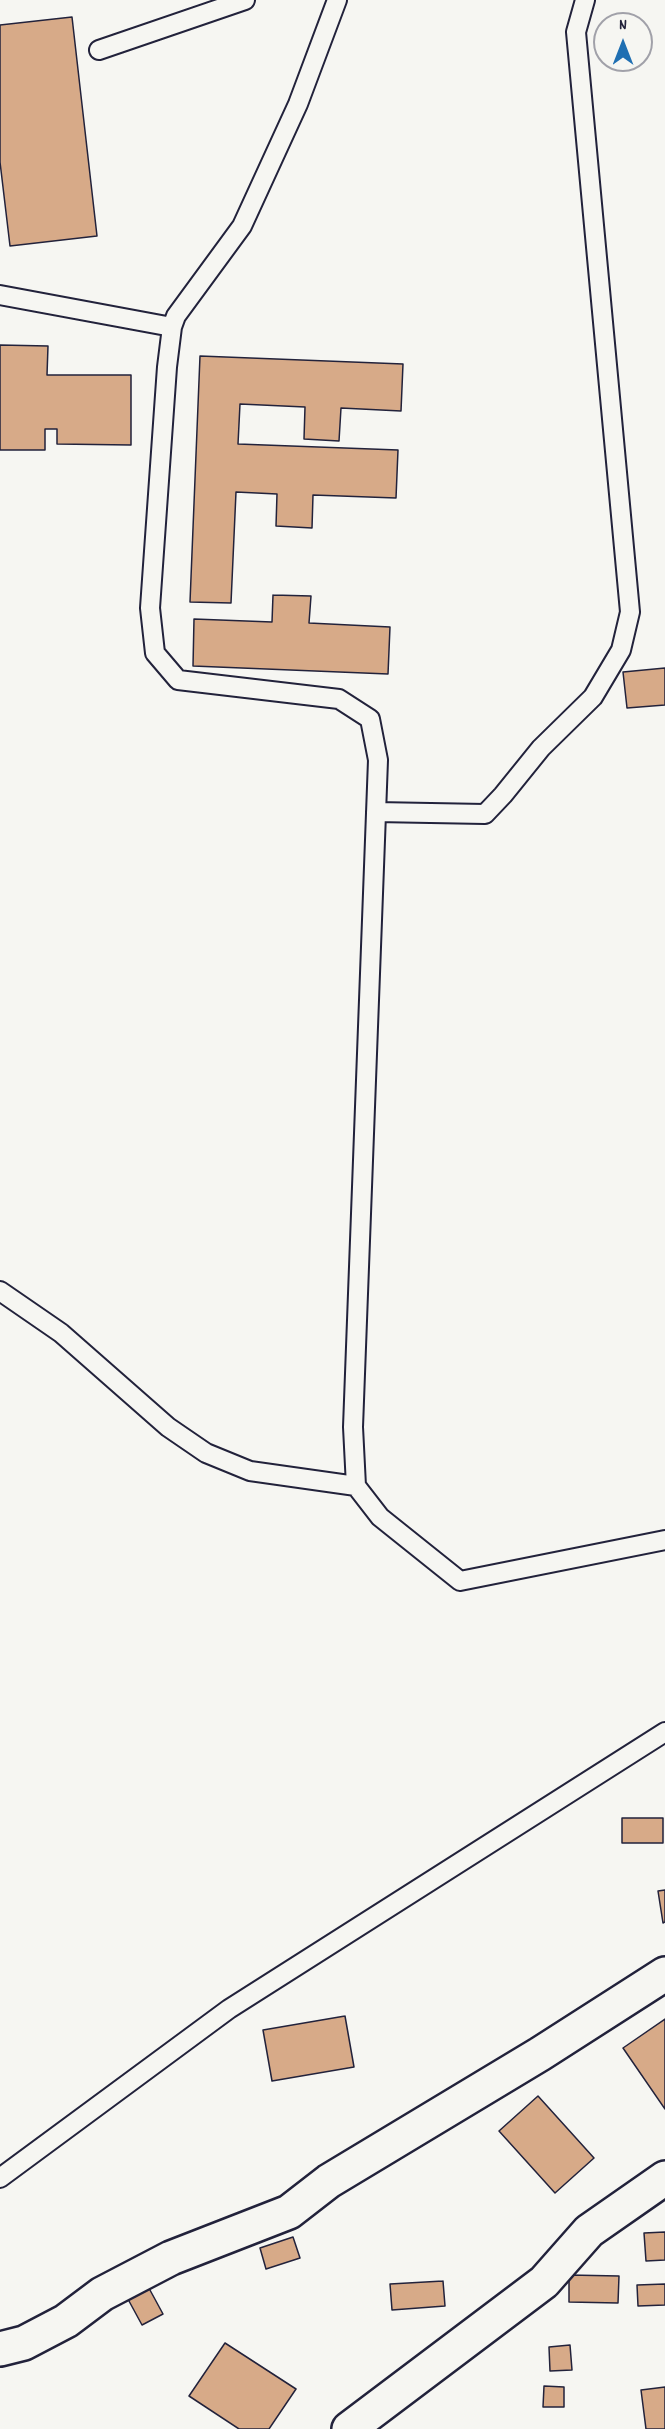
<!DOCTYPE html>
<html>
<head>
<meta charset="utf-8">
<style>
	body { margin:0 }
	#map { position:relative; width:665px; height:2429px; overflow:hidden; background:#f6f6f2; font-family:Dekko,sans-serif }
	canvas { display:block }
	.north { position:absolute; left:593px; top:12px; width:60px; height:60px; box-sizing:border-box; background:#f6f6f2; border:2px solid #a1a1a9; border-radius:50%; rotate:0deg; font-size:16px; font-weight:700; line-height:24px; text-align:center; color:#22223b }
	.north::after { content:''; display:block; margin:auto; width:21px; height:27px; background:#1f6fb2; clip-path:polygon(50% 0,100% 100%,50% 72%,0 100%) }
</style>
</head>
<body>
<div id="map">
<canvas width="665" height="2429"></canvas>
<div class="north">N</div>
</div>
<script>
const context = document.querySelector('canvas').getContext('2d');
context.lineJoin = 'round';
function fill(path, color) { context.fillStyle = color; context.fill(path, 'evenodd'); }
const toPath = rows => new Path2D(rows.map(r => 'M' + r).join(''));
function stroke(path, color, width, dash) { context.strokeStyle = color; context.lineWidth = width; context.lineCap = dash ? 'butt' : 'round'; context.setLineDash(dash || []); context.stroke(path); }
const building = toPath([
	[72,17,97,236,10,246,0,162,0,25,72,17],
	[0,345,48,346,47,375,131,375,131,445,57,444,57,429,45,429,45,450,0,450,0,345],
	[200,356,403,364,401,411,341,408,339,441,304,439,305,407,240,404,238,444,398,450,396,498,313,495,312,528,276,526,277,494,236,492,231,603,190,602,200,356],
	[273,595,311,596,309,623,390,627,388,674,193,666,194,619,272,622,273,595],
	[665,668,665,705,627,708,623,672,665,668],
	[622,1818,663,1818,663,1843,622,1843,622,1818],
	[665,1890,665,1922,663,1923,658,1891,665,1890],
	[345,2016,354,2067,272,2081,263,2030,345,2016],
	[665,2019,665,2109,623,2048,665,2019],
	[538,2096,594,2158,555,2193,499,2131,538,2096],
	[665,2232,665,2260,646,2261,644,2233,665,2232],
	[293,2237,300,2258,266,2269,260,2248,293,2237],
	[569,2275,619,2276,618,2303,569,2302,569,2275],
	[144,2279,163,2314,142,2325,123,2290,144,2279],
	[443,2281,445,2306,392,2310,390,2284,443,2281],
	[665,2284,665,2305,638,2306,637,2285,665,2284],
	[225,2343,296,2389,269,2429,239,2429,189,2396,225,2343],
	[570,2345,572,2370,550,2371,549,2347,570,2345],
	[544,2386,564,2387,564,2407,543,2407,544,2386],
	[665,2387,665,2429,646,2429,641,2390,665,2387]
]);
fill(building, '#d7aa88');
stroke(building, '#22223b', 1.5);
const lane = toPath([
	[337,0,298,104,242,226,176,316,172,327,167,367,150,608,155,653,178,680,339,699,370,719,378,760,353,1427,356,1486,380,1517,460,1581,665,1540],
	[99,50,245,0],
	[0,295,172,327],
	[376,812,485,814,503,795,541,748,593,697,621,650,630,612,576,32,585,0],
	[0,1291,61,1333,168,1427,206,1453,250,1471,356,1486],
	[0,2178,229,2009,665,1732]
]);
const street = toPath([
	[0,2349,24,2343,66,2321,102,2294,171,2258,289,2212,329,2181,540,2054,665,1974],
	[349,2429,544,2282,589,2231,665,2178]
]);
stroke(lane, '#22223b', 22);
stroke(street, '#22223b', 38);
stroke(lane, '#f6f6f2', 18);
stroke(street, '#f6f6f2', 33);
</script>
</body>
</html>
